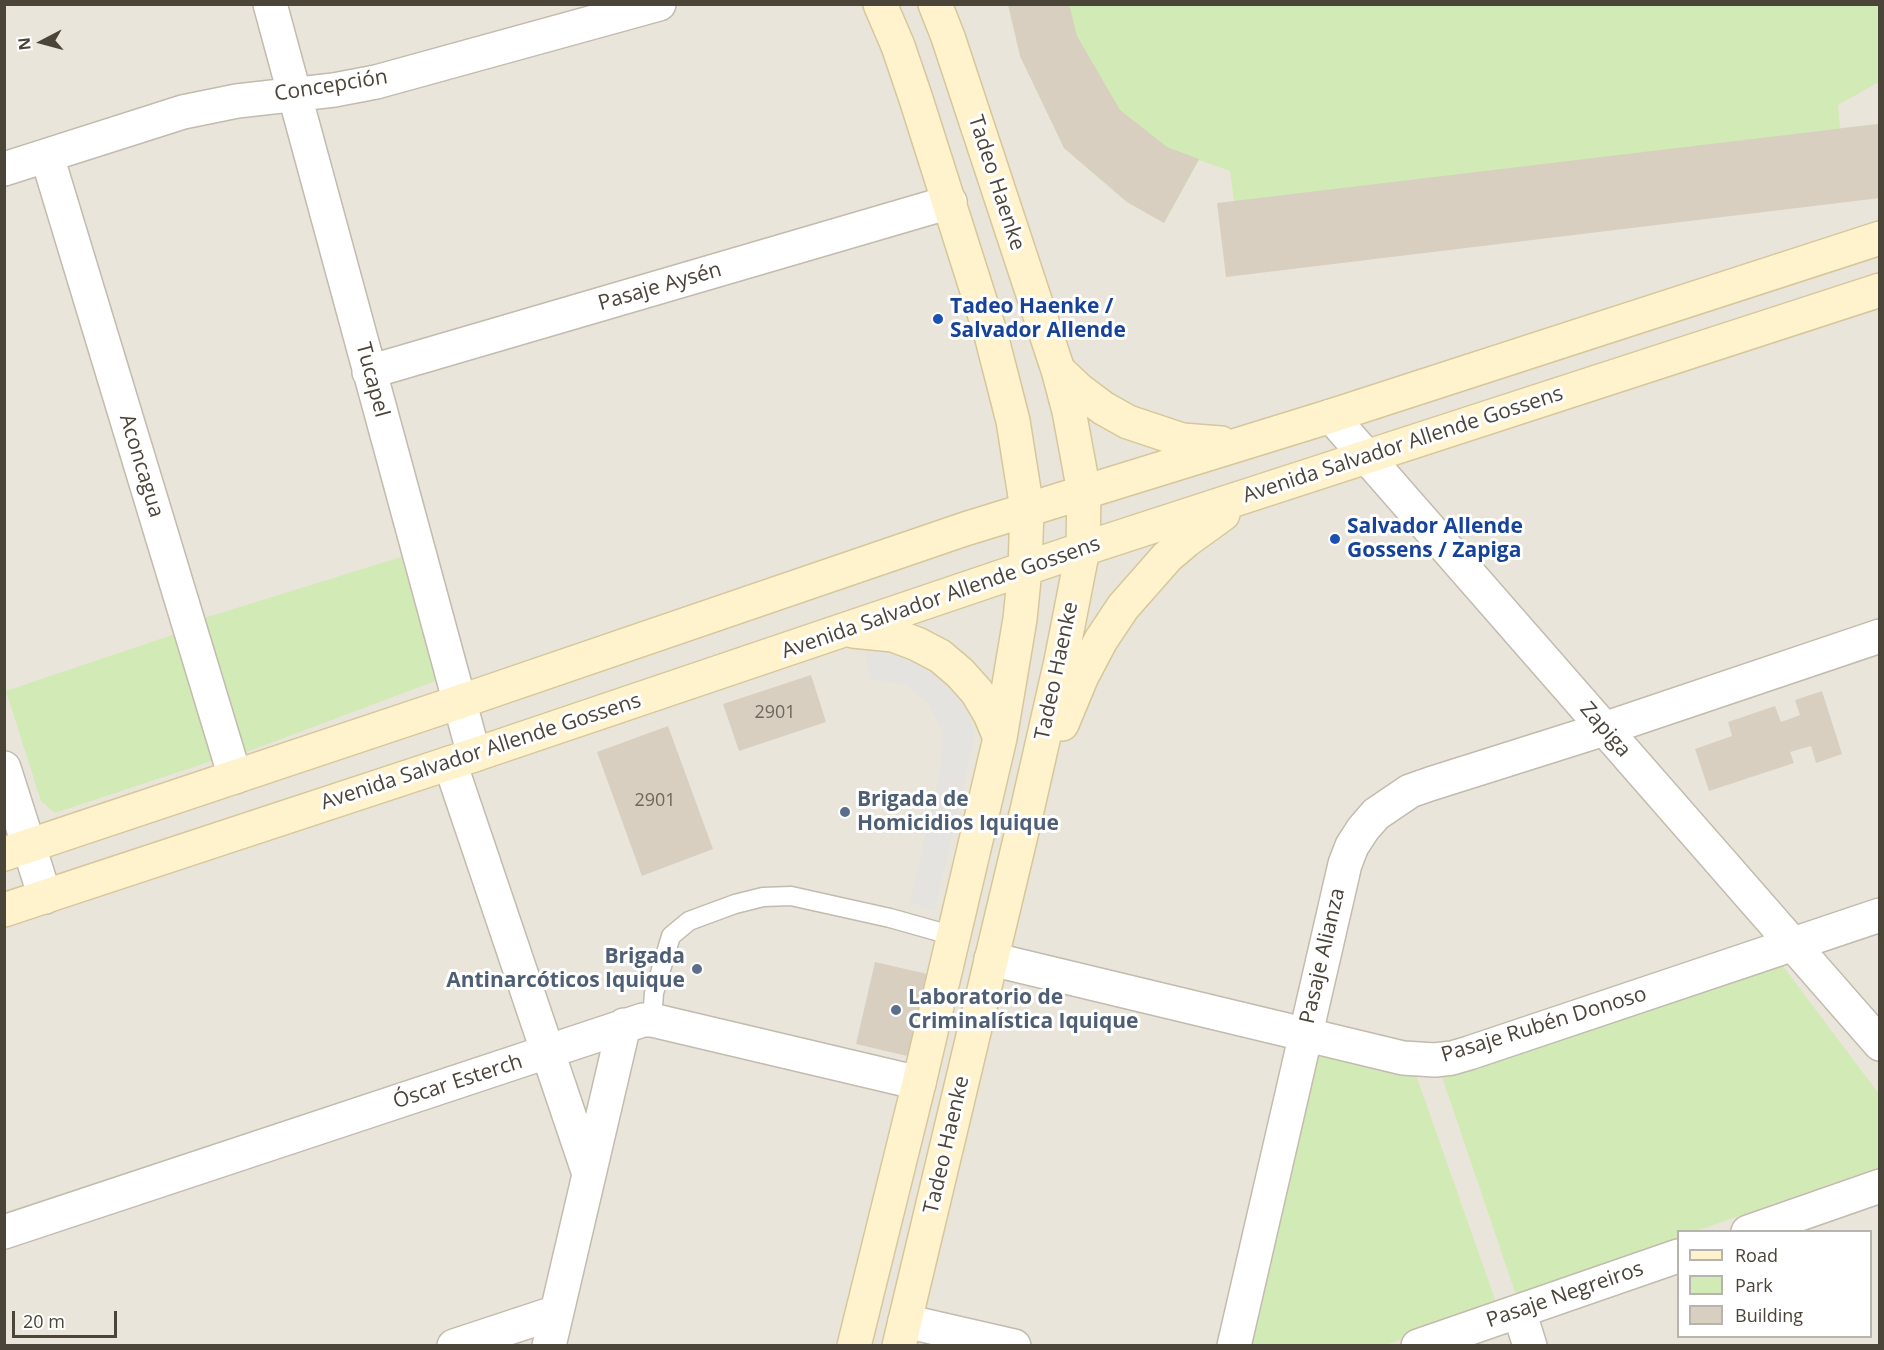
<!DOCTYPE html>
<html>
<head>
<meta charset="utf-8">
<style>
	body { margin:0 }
	#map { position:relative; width:1884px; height:1350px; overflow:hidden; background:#f6f3ec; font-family:"Open Sans",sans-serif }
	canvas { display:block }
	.frame { position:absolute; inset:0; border:6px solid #4b4439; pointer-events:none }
	.legend { position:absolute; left:1677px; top:1230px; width:195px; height:108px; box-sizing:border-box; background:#fff; border:2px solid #b7b4b0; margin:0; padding:8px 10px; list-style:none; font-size:18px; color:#4b4439 }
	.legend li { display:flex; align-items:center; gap:12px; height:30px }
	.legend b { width:30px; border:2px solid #b7b4b0 }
	.north { position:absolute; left:12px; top:12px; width:60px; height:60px; -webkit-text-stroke:4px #fff; paint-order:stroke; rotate:264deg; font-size:16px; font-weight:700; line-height:24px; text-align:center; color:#4b4439 }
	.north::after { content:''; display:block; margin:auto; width:21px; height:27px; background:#4b4439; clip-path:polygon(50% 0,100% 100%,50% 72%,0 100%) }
	.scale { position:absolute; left:12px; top:1311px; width:105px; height:27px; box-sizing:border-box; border:3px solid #4b4439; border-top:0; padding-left:8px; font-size:18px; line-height:21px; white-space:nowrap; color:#4b4439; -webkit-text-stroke:4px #fff; paint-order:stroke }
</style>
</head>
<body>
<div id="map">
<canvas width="1884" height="1350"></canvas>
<div class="frame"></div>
<ul class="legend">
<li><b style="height:8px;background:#fff3cd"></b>Road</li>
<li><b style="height:16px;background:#d2eab5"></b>Park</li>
<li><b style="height:16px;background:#d8cfc1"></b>Building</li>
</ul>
<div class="north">N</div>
<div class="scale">20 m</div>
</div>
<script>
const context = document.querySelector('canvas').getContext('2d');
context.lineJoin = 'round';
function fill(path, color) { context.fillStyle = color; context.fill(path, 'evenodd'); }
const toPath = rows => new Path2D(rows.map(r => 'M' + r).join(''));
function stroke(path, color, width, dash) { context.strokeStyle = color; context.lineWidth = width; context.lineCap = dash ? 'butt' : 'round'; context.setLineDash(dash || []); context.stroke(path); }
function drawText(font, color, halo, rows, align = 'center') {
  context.font = font + ' "Open Sans",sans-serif'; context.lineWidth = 6; context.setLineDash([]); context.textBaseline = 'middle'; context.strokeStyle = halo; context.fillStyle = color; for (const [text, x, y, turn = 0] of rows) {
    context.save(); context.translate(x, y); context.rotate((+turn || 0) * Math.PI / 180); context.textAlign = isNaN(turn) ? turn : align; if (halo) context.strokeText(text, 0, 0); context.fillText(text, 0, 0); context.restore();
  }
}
fill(toPath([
	[5,5,1879,5,1879,1345,5,1346],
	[1678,1232,1870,1232,1870,1336,1678,1336]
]), '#eae5da');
fill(toPath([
	[1008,5,1879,5,1879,82,1838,105,1840,128,1878,124,1879,198,1234,201,1230,171,1199,160,1164,223,1127,202,1064,148,1020,56],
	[401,557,438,680,241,754,201,619],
	[175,634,215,760,55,813,41,801,6,691],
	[1779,961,1879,1094,1879,1167,1696,1231,1678,1232,1678,1238,1516,1295,1440,1071],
	[1308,1049,1415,1072,1498,1308,1385,1345,1239,1346]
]), '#d2eab5');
fill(toPath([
	[865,649,905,652,933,666,965,705,975,736,935,911,910,902,940,771,943,733,928,703,905,685,870,679]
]), '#e5e3e0');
fill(toPath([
	[1008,4,1069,4,1077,36,1120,110,1167,147,1199,159,1164,223,1127,202,1064,148,1020,56],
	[1878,124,1880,198,1226,277,1217,203],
	[811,675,826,722,739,751,723,704],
	[1822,691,1842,754,1816,763,1811,746,1790,752,1794,763,1709,791,1695,749,1732,736,1728,722,1775,706,1781,722,1800,715,1795,700],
	[668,726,713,849,642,876,597,752],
	[875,962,936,976,916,1058,856,1044]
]), '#d8cfc1');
const service = toPath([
	[652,1020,654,993,671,936,689,921,735,904,763,897,791,896,890,918,954,936]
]);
const minor = toPath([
	[270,4,474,755],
	[47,156,235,777],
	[4,169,183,112,237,101,334,90,376,82,659,4],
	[369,372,950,202],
	[1331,416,1880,1044],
	[450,763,589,1174],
	[4,768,45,897],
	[991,959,1403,1058,1435,1060,1452,1058,1469,1053,1880,915],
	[4,1232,643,1020,652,1020,919,1083],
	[1748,1232,1880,1186],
	[1519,1311,1530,1346],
	[905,1321,1014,1346],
	[454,1346,557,1312],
	[549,1346,624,1025],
	[1234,1346,1345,864,1352,846,1363,829,1376,814,1410,791,1430,784,1604,729,1880,636],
	[1418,1346,1678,1256]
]);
const secondary = toPath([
	[1058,370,1079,390,1103,408,1128,422,1182,440,1221,443],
	[853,631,893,635,917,644,940,656,960,673,977,692,990,714,1000,738],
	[1062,724,1082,676,1101,640,1123,607,1167,557,1187,540,1223,514],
	[4,854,459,702,965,529,1331,416,1880,238],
	[4,910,474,755,1083,549,1880,290],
	[854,1346,919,1083,1000,738,1020,619,1025,569,1027,509,1013,421,991,335,916,99,898,46,880,4],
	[899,1346,1028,806,1061,661,1083,549,1084,492,1069,411,1058,370,948,37,935,4]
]);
stroke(service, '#c2bbae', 21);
stroke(minor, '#c2bbae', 36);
stroke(secondary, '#d6c79b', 36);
stroke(service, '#fff', 18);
stroke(minor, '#fff', 33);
stroke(secondary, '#fff3cd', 33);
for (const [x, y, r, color] of [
	[938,319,6,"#1a4fb4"],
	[1335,539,6,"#1a4fb4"],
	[845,812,6,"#5c6f8a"],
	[697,969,6,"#5c6f8a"],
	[896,1010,6,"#5c6f8a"]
]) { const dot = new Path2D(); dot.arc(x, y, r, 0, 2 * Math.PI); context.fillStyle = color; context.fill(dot); stroke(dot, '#fff', 2); }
drawText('18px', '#6e675b', null, [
	["2901",775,713],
	["2901",655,801]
]);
drawText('21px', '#4b4439', '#fff', [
	["Concepción",331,86,-9],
	["Tadeo Haenke",996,183,72],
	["Pasaje Aysén",660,287,-16],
	["Tucapel",372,380,75],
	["Avenida Salvador Allende Gossens",1403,445,-18],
	["Aconcagua",141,466,73],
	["Avenida Salvador Allende Gossens",941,598,-19],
	["Tadeo Haenke",1057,671,-78],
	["Zapiga",1605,730,49],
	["Avenida Salvador Allende Gossens",481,752,-18],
	["Pasaje Alianza",1323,956,-77],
	["Pasaje Rubén Donoso",1544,1025,-17],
	["Óscar Esterch",458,1082,-18],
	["Tadeo Haenke",947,1145,-77],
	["Pasaje Negreiros",1565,1295,-19]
]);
drawText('bold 21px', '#164399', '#fff', [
	["Tadeo Haenke /",950,307],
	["Salvador Allende",950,331],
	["Salvador Allende",1347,527],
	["Gossens / Zapiga",1347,551]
], 'left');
drawText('bold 21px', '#4e5e75', '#fff', [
	["Brigada de",857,800],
	["Homicidios Iquique",857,824],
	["Brigada",685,957,"right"],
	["Antinarcóticos Iquique",685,981,"right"],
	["Laboratorio de",908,998],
	["Criminalística Iquique",908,1022]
], 'left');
</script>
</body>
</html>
